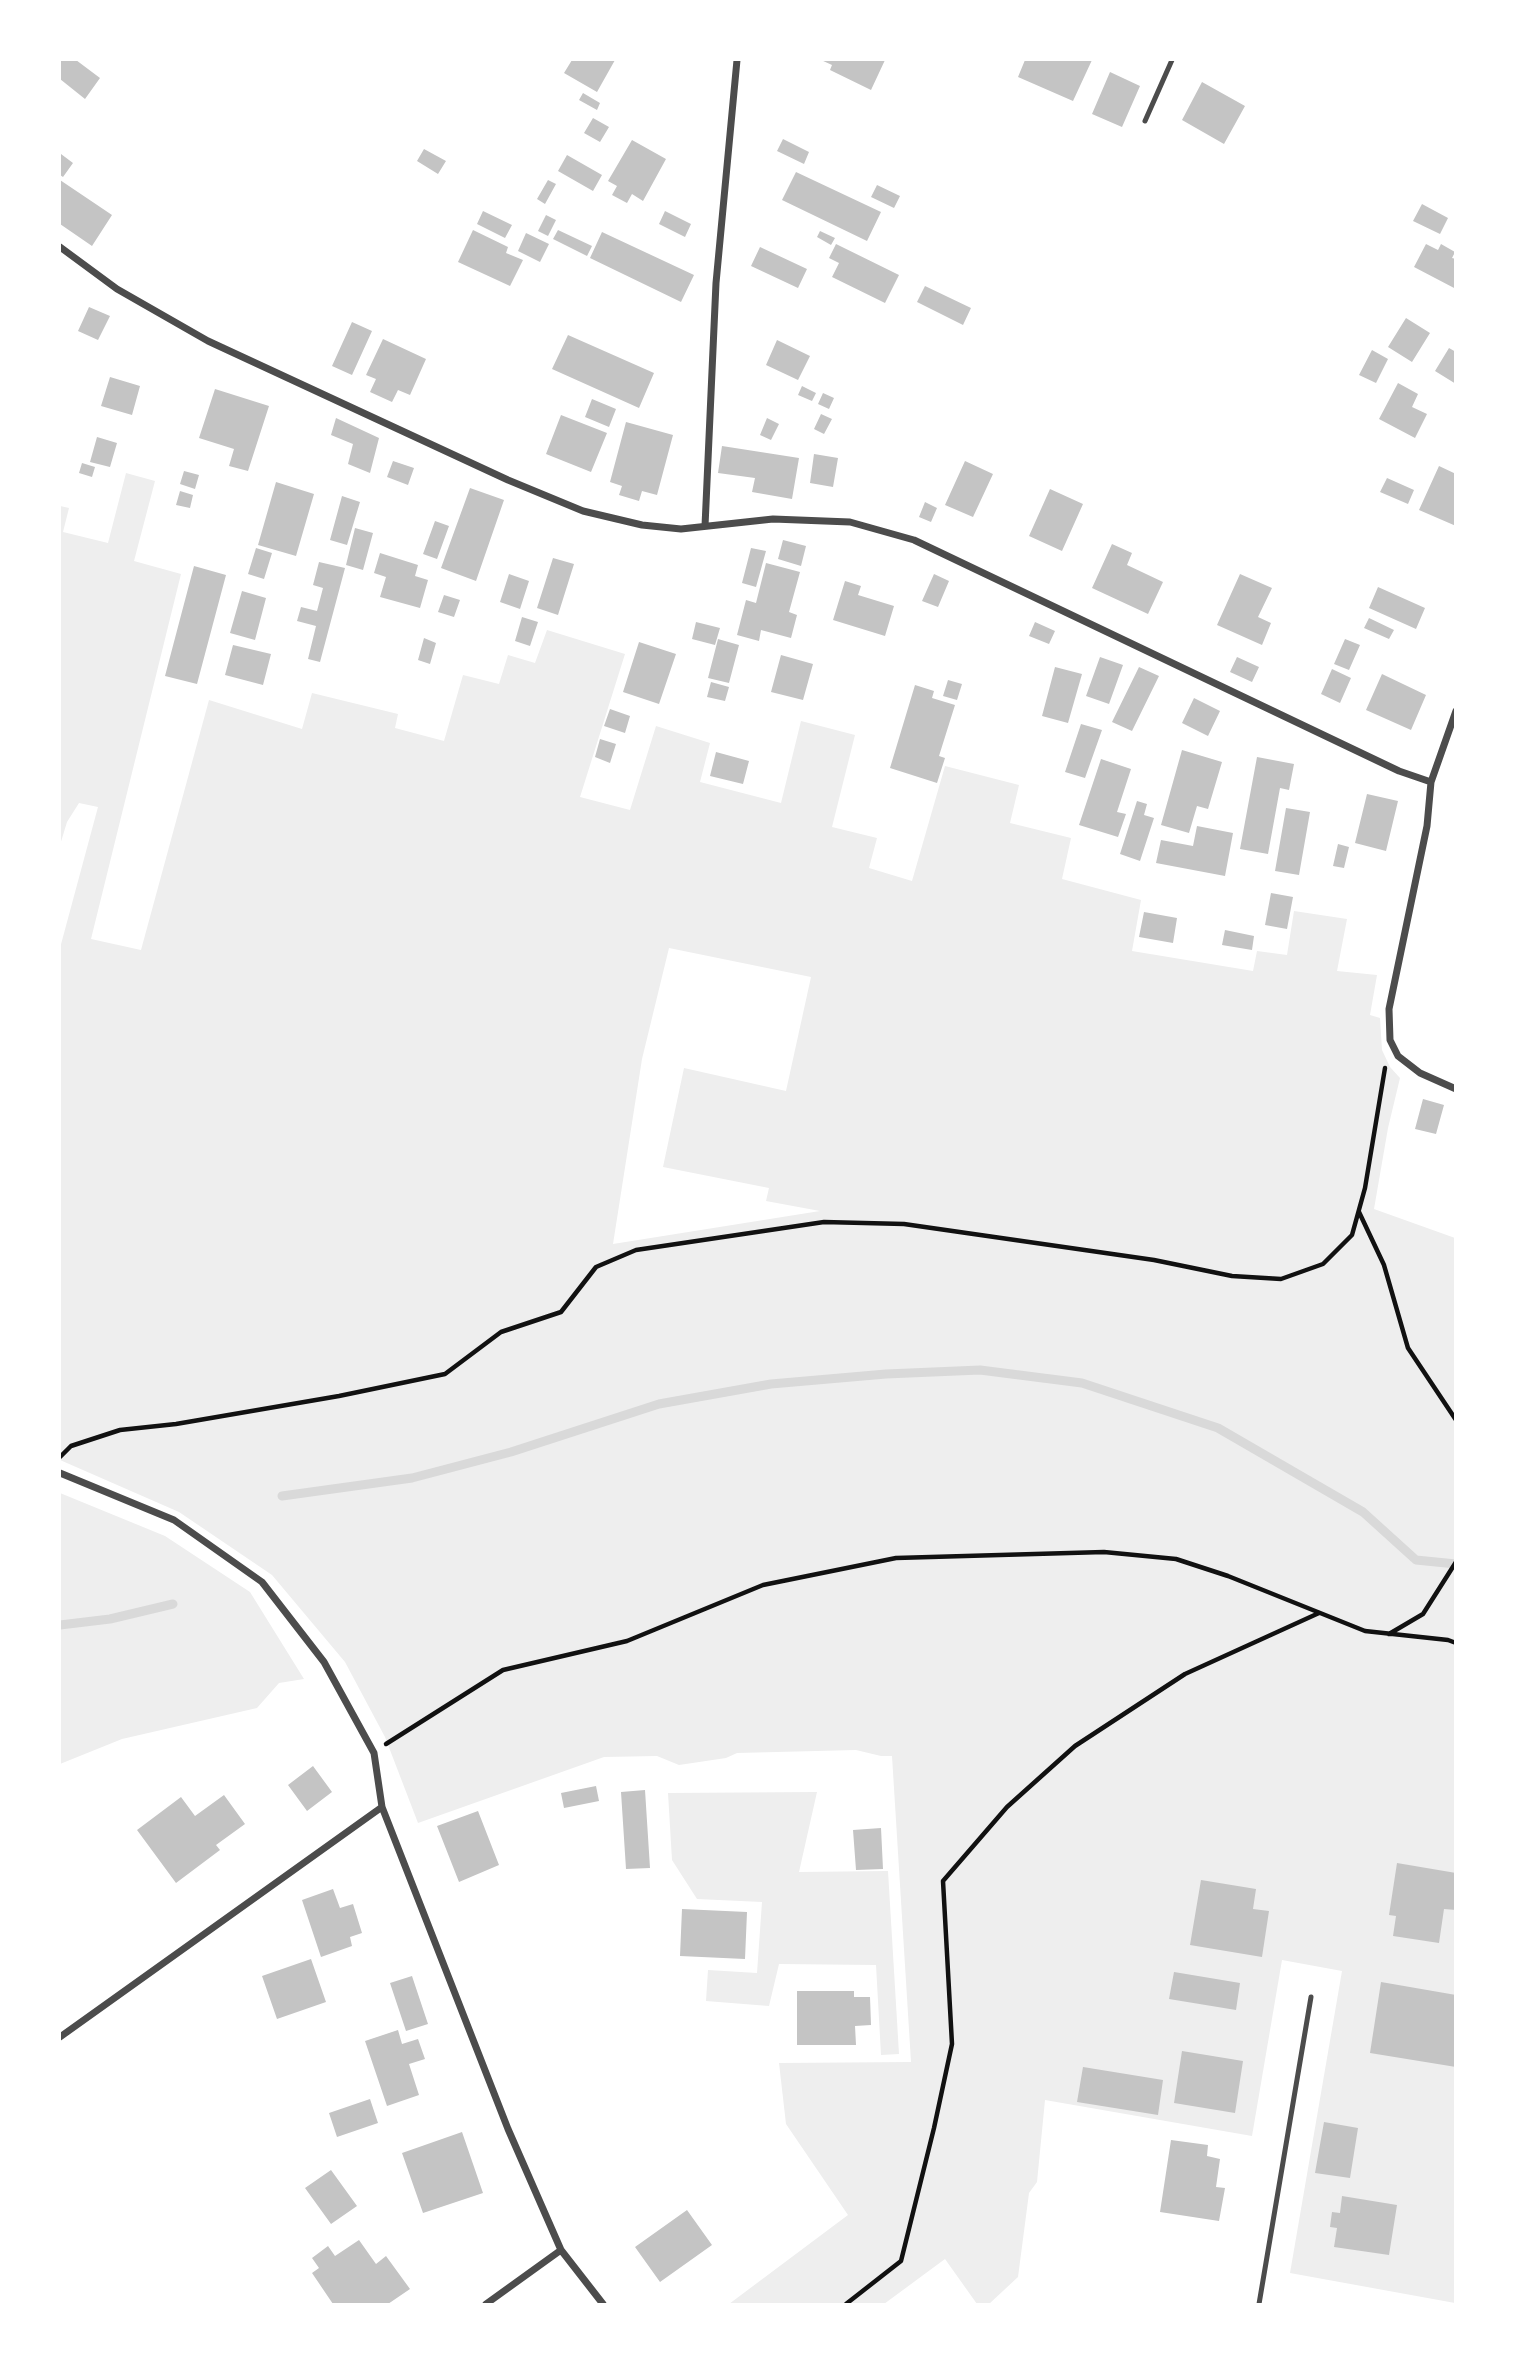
<!DOCTYPE html>
<html>
<head>
<meta charset="utf-8">
<style>
	body { margin:0 }
	#map { position:relative; width:1515px; height:2364px; overflow:hidden; background:#fff; font-family:"Work Sans",sans-serif }
	canvas { display:block }
	.frame { position:absolute; inset:0; border:61px solid #fff; pointer-events:none }
</style>
</head>
<body>
<div id="map">
<canvas width="1515" height="2364"></canvas>
<div class="frame"></div>
</div>
<script>
const context = document.querySelector('canvas').getContext('2d');
context.lineJoin = 'round';
function fill(path, color) { context.fillStyle = color; context.fill(path, 'evenodd'); }
const toPath = rows => new Path2D(rows.map(r => 'M' + r).join(''));
function stroke(path, color, width, dash) { context.strokeStyle = color; context.lineWidth = width; context.lineCap = dash ? 'butt' : 'round'; context.setLineDash(dash || []); context.stroke(path); }
fill(toPath([
	[126,473,155,481,134,561,181,574,91,939,141,950,209,700,302,729,312,693,398,714,395,728,444,741,463,675,499,684,508,655,535,663,547,630,625,654,580,797,630,810,656,726,710,743,700,782,781,803,801,721,855,735,832,827,877,838,869,868,912,881,945,766,1019,785,1010,823,1071,838,1062,879,1141,900,1132,951,1253,971,1257,951,1287,955,1294,911,1347,919,1337,971,1377,975,1370,1015,1380,1018,1382,1050,1390,1067,1400,1078,1388,1128,1374,1209,1455,1238,1455,2303,1290,2273,1342,1971,1282,1960,1252,2136,1045,2100,1037,2182,1029,2193,1018,2277,989,2304,977,2304,945,2259,884,2304,729,2304,848,2215,786,2124,779,2063,911,2062,892,1756,881,1756,856,1750,737,1753,726,1758,679,1765,657,1756,604,1757,418,1823,385,1737,345,1662,272,1575,179,1512,60,1460,60,948,98,807,79,803,67,822,60,845,60,506,69,508,63,532,108,543],
	[669,948,811,977,786,1091,684,1068,663,1167,769,1188,766,1201,820,1211,613,1244,642,1059],
	[60,1493,165,1536,250,1592,304,1679,279,1683,257,1708,122,1739,60,1764],
	[817,1792,799,1872,888,1871,899,2054,881,2055,876,1965,779,1964,769,2006,706,2001,708,1970,757,1973,762,1902,697,1899,672,1860,668,1793]
]), '#eee');
stroke(toPath([
	[282,1496,412,1478,511,1452,659,1404,771,1384,886,1374,980,1370,1082,1383,1218,1428,1363,1512,1416,1560,1456,1564],
	[60,1625,110,1619,173,1604]
]), '#d9d9d9', 9);
fill(toPath([
	[60,60,76,60,100,78,85,99,60,79],
	[572,60,615,60,597,92,564,73],
	[821,60,885,60,871,90,830,70,832,65],
	[1025,60,1092,60,1073,101,1018,77],
	[1110,72,1140,86,1122,127,1092,114],
	[1202,82,1245,106,1224,144,1182,120],
	[583,93,600,103,597,110,579,100],
	[593,118,609,127,600,142,584,133],
	[783,139,809,152,804,164,777,151],
	[632,140,666,159,643,201,632,194,627,203,612,195,617,186,608,181],
	[424,149,446,161,438,174,417,161],
	[61,154,73,163,63,177,60,175],
	[567,155,602,175,593,191,558,171],
	[796,172,881,212,867,241,782,200],
	[60,180,112,215,92,246,60,224],
	[548,180,556,184,545,204,537,199],
	[877,185,900,196,894,208,871,197],
	[1422,204,1448,218,1440,234,1413,221],
	[483,211,512,225,505,238,477,224],
	[665,211,691,224,685,237,659,224],
	[546,215,556,220,548,236,538,231],
	[473,230,508,247,506,253,523,260,510,286,458,262],
	[558,230,592,246,587,256,553,239],
	[820,231,835,238,831,245,817,237],
	[602,232,694,275,681,302,590,258],
	[526,233,549,244,540,262,518,251],
	[836,244,899,275,885,303,832,277,839,263,829,258],
	[1426,244,1438,250,1441,244,1455,252,1452,258,1456,259,1456,289,1414,267],
	[760,247,807,269,798,288,751,266],
	[925,286,971,308,963,325,917,302],
	[89,307,110,316,98,340,78,331],
	[1406,318,1430,333,1412,362,1388,347],
	[352,322,372,331,352,375,332,366],
	[568,335,654,373,639,408,552,369],
	[383,339,426,359,410,395,398,390,392,402,370,392,376,379,366,375],
	[777,340,810,356,798,380,766,365],
	[1449,348,1456,352,1456,384,1435,371],
	[1372,350,1388,359,1376,383,1359,375],
	[110,377,140,386,132,415,101,406],
	[1398,383,1418,394,1412,407,1427,414,1415,438,1379,419],
	[802,386,816,393,812,401,798,395],
	[215,389,269,406,248,471,229,466,234,449,199,438],
	[823,393,834,398,829,409,818,404],
	[592,399,616,409,609,427,585,417],
	[821,414,832,419,824,434,814,429],
	[561,415,607,433,591,472,546,454],
	[336,418,379,438,370,473,348,464,353,444,331,435],
	[767,418,779,424,771,440,760,435],
	[626,422,673,435,657,495,642,491,639,501,619,495,622,486,610,482],
	[97,437,117,443,110,467,90,462],
	[722,446,799,458,792,499,752,492,755,478,718,473],
	[814,454,838,458,833,487,810,483],
	[393,461,414,468,408,485,387,477],
	[965,461,993,474,973,517,945,505],
	[82,463,95,467,92,477,79,473],
	[1439,466,1456,474,1456,526,1419,510],
	[184,471,199,475,195,489,180,484],
	[1387,478,1414,490,1408,504,1380,492],
	[276,482,314,494,296,556,258,545],
	[470,488,504,500,476,581,441,568],
	[1050,489,1083,504,1062,551,1029,536],
	[180,491,193,495,190,508,176,505],
	[342,496,360,502,347,545,330,540],
	[925,502,937,508,931,522,919,517],
	[435,521,449,526,437,559,423,554],
	[355,528,373,533,363,570,346,565],
	[783,540,806,546,801,566,778,559],
	[1112,544,1132,553,1127,565,1163,582,1148,614,1092,588],
	[256,548,272,553,264,579,248,574],
	[751,548,766,551,756,587,742,583],
	[380,553,418,565,415,576,428,580,420,608,380,597,386,577,374,573],
	[553,558,574,564,558,615,537,608],
	[319,562,345,568,320,662,308,659,316,626,297,621,301,607,317,611,323,588,313,585],
	[766,563,800,572,789,612,797,615,791,638,761,630,759,641,737,635,746,600,756,603],
	[194,566,226,575,197,684,165,676],
	[509,574,529,581,520,609,500,602],
	[934,574,949,581,938,607,922,601],
	[1240,574,1272,588,1258,617,1271,623,1262,645,1217,625],
	[845,581,861,586,858,595,894,606,885,636,833,620],
	[1378,587,1425,608,1416,629,1369,608],
	[242,591,266,598,255,640,230,633],
	[444,595,460,600,454,617,438,612],
	[522,617,538,622,530,646,515,641],
	[1369,618,1394,630,1389,639,1364,628],
	[696,622,720,628,715,645,692,639],
	[1035,622,1055,631,1049,644,1029,636],
	[424,638,436,643,430,664,418,660],
	[718,639,739,645,729,683,708,678],
	[1345,639,1360,645,1349,670,1334,664],
	[639,642,676,654,659,704,623,692],
	[233,645,271,654,263,685,225,675],
	[781,655,813,664,803,700,771,692],
	[1100,657,1123,665,1109,704,1086,696],
	[1237,657,1259,667,1252,682,1230,672],
	[1055,667,1082,674,1068,723,1042,716],
	[1139,667,1159,676,1132,731,1112,722],
	[1332,669,1351,678,1340,703,1321,694],
	[1382,674,1426,695,1411,730,1366,710],
	[948,680,962,684,957,700,943,696],
	[711,682,729,687,725,701,707,697],
	[915,685,934,691,932,698,955,705,939,756,945,758,937,783,890,768],
	[1194,698,1220,711,1208,736,1182,723],
	[610,709,630,716,625,733,604,726],
	[1081,724,1102,730,1085,778,1065,772],
	[600,739,616,744,610,763,595,757],
	[1182,750,1222,762,1208,809,1197,806,1189,833,1161,825],
	[716,752,749,761,743,784,710,776],
	[1257,757,1294,764,1289,790,1280,788,1268,854,1240,849],
	[1101,759,1131,769,1117,812,1126,814,1118,837,1079,825],
	[1367,794,1398,801,1386,851,1355,843],
	[1137,801,1147,804,1144,815,1154,818,1140,861,1120,854],
	[1286,808,1310,812,1299,875,1275,871],
	[1197,826,1233,833,1225,876,1156,863,1161,840,1193,846],
	[1338,844,1349,847,1344,868,1333,866],
	[1271,893,1293,897,1287,929,1265,925],
	[1144,912,1177,918,1173,943,1139,937],
	[1225,930,1254,936,1252,950,1222,945],
	[1423,1099,1444,1105,1436,1134,1415,1129],
	[313,1766,332,1792,307,1811,288,1785],
	[596,1786,599,1801,564,1808,561,1793],
	[645,1790,650,1868,626,1869,621,1792],
	[224,1795,245,1824,216,1845,220,1850,176,1883,137,1830,181,1797,195,1816],
	[478,1811,499,1865,459,1882,437,1826],
	[881,1828,883,1869,856,1870,853,1830],
	[1397,1863,1456,1873,1456,1910,1444,1909,1439,1943,1393,1936,1396,1916,1389,1915],
	[1201,1880,1256,1889,1253,1909,1269,1911,1262,1957,1190,1945],
	[333,1889,340,1908,353,1904,362,1933,350,1937,352,1946,321,1957,302,1900],
	[682,1909,747,1912,745,1959,680,1956],
	[311,1959,326,2002,277,2019,262,1976],
	[1174,1972,1240,1983,1236,2010,1169,1999],
	[412,1976,428,2024,406,2031,390,1983],
	[1381,1982,1456,1995,1456,2067,1370,2053],
	[797,1991,854,1991,854,1997,870,1997,871,2025,855,2026,856,2045,797,2045],
	[398,2030,402,2044,418,2039,425,2059,409,2064,419,2095,387,2106,365,2041],
	[1182,2051,1243,2061,1235,2113,1174,2103],
	[1083,2067,1163,2080,1158,2115,1077,2102],
	[370,2099,378,2123,337,2137,329,2113],
	[1324,2122,1358,2128,1350,2178,1315,2173],
	[462,2132,483,2193,423,2213,402,2153],
	[1171,2140,1208,2145,1207,2156,1220,2159,1216,2187,1225,2188,1219,2221,1160,2212],
	[331,2170,357,2206,331,2224,305,2188],
	[1342,2196,1397,2205,1389,2255,1334,2247,1337,2228,1330,2227,1332,2212,1340,2213],
	[687,2210,712,2245,660,2282,635,2247],
	[359,2240,376,2264,386,2256,410,2289,388,2304,333,2304,312,2273,319,2268,312,2258,328,2246,335,2256]
]), '#c4c4c4');
stroke(toPath([
	[1359,1212,1384,1265,1408,1348,1456,1420],
	[60,1457,71,1446,120,1430,176,1424,339,1396,445,1374,501,1332,561,1312,596,1267,636,1250,824,1222,904,1224,1154,1260,1232,1276,1281,1279,1323,1264,1352,1235,1365,1188,1385,1068],
	[1389,1634,1423,1614,1456,1562],
	[386,1744,503,1670,627,1641,763,1585,896,1558,1104,1552,1176,1559,1228,1576,1365,1631,1448,1640,1456,1643],
	[846,2304,901,2261,934,2128,952,2044,943,1881,1007,1807,1075,1746,1185,1674,1319,1613]
]), '#111', 4.5);
stroke(toPath([
	[1145,121,1172,60],
	[1259,2304,1311,1997]
]), '#4c4c4c', 5);
stroke(toPath([
	[60,247,117,289,208,341,508,480,583,511,642,525,681,529,773,519,850,522,914,540,1399,771,1431,782],
	[705,526,716,283,737,60],
	[1456,711,1431,782,1427,826,1389,1009,1390,1040,1398,1056,1420,1073,1456,1089],
	[60,1473,174,1520,262,1582,324,1662,374,1753,382,1807,508,2129,561,2250,603,2304],
	[60,2037,382,1807],
	[486,2304,561,2250]
]), '#4c4c4c', 7);
</script>
</body>
</html>
